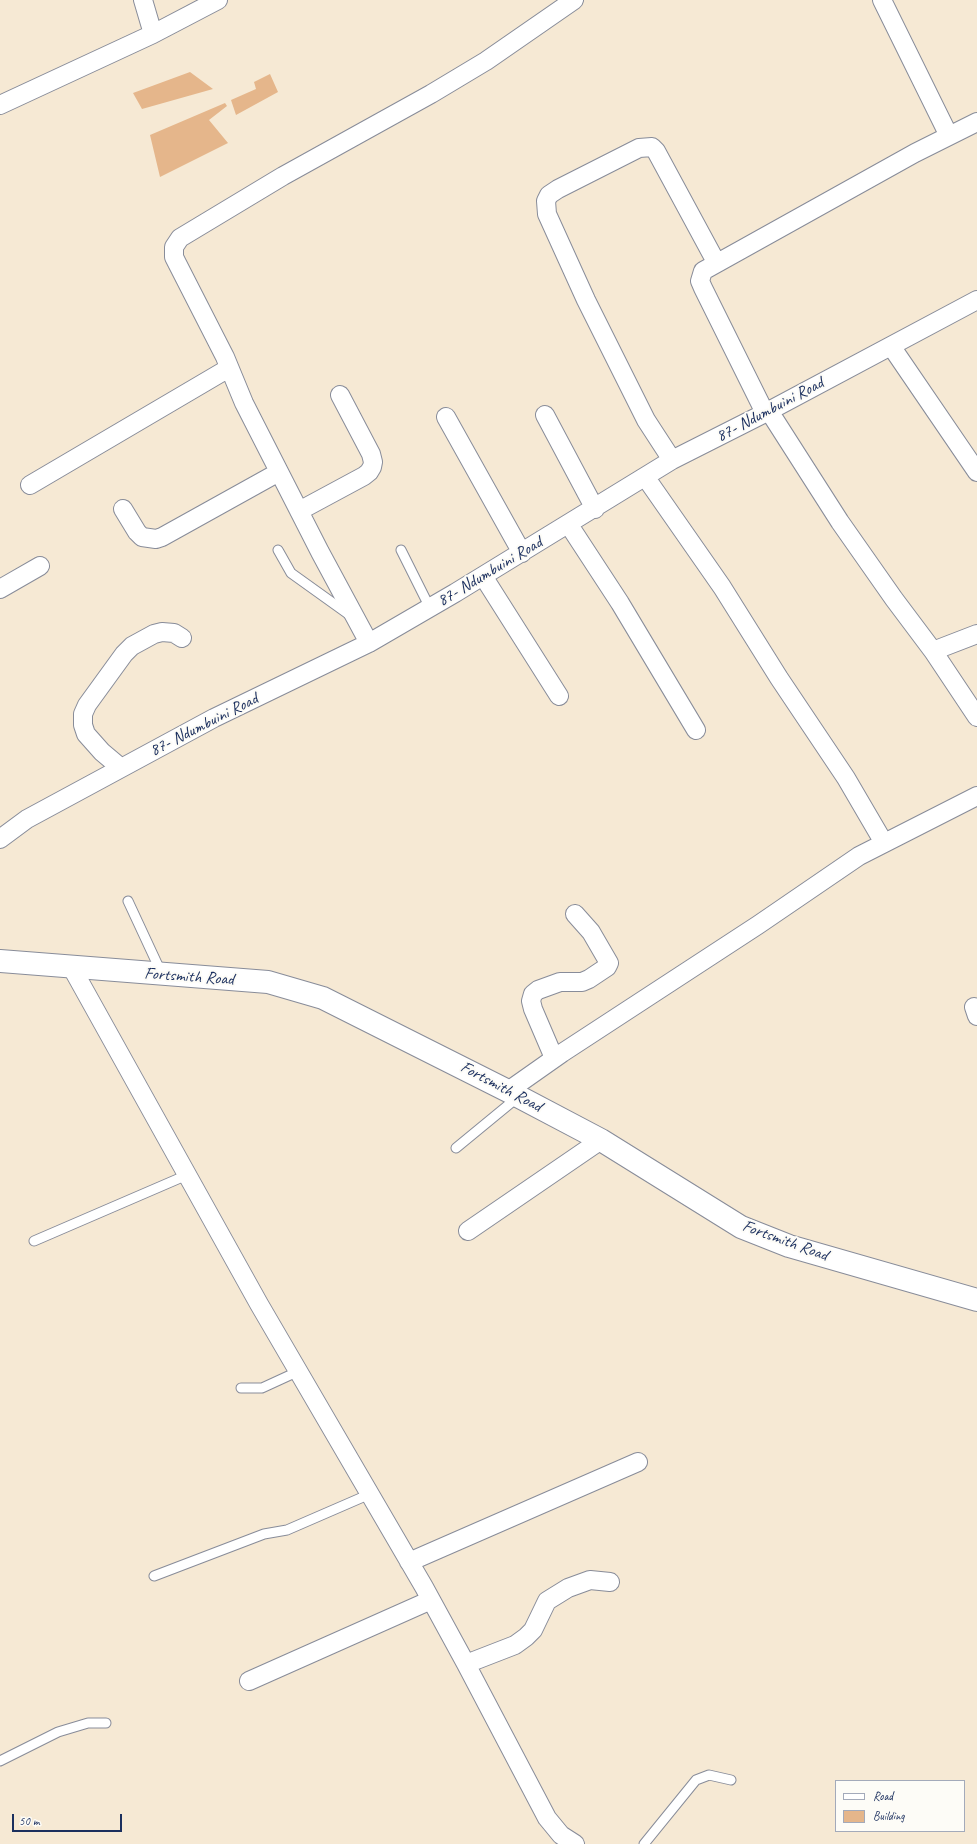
<!DOCTYPE html>
<html>
<head>
<meta charset="utf-8">
<style>
	body { margin:0 }
	#map { position:relative; width:977px; height:1844px; overflow:hidden; background:#f6e9d4; font-family:Caveat,sans-serif }
	canvas { display:block }
	.legend { position:absolute; left:835px; top:1780px; width:130px; height:52px; box-sizing:border-box; background:#fdfcf7; border:1px solid #a3aaba; margin:0; padding:5px 7px; list-style:none; font-size:12px; color:#1b2f5e }
	.legend li { display:flex; align-items:center; gap:8px; height:20px }
	.legend b { width:20px; border:1px solid #a3aaba }
	.scale { position:absolute; left:12px; top:1814px; width:110px; height:18px; box-sizing:border-box; border:2px solid #1b2f5e; border-top:0; padding-left:5px; font-size:12px; line-height:14px; white-space:nowrap; color:#1b2f5e; -webkit-text-stroke:3px #fdfcf7; paint-order:stroke }
</style>
</head>
<body>
<div id="map">
<canvas width="977" height="1844"></canvas>
<ul class="legend">
<li><b style="height:5px;background:#fff"></b>Road</li>
<li><b style="height:11px;background:#e5b68b"></b>Building</li>
</ul>
<div class="scale">50 m</div>
</div>
<script>
const context = document.querySelector('canvas').getContext('2d');
context.lineJoin = 'round';
function fill(path, color) { context.fillStyle = color; context.fill(path, 'evenodd'); }
const toPath = rows => new Path2D(rows.map(r => 'M' + r).join(''));
function stroke(path, color, width, dash) { context.strokeStyle = color; context.lineWidth = width; context.lineCap = dash ? 'butt' : 'round'; context.setLineDash(dash || []); context.stroke(path); }
function drawText(font, color, halo, rows, align = 'center') {
  context.font = font + ' Caveat,sans-serif'; context.lineWidth = 4; context.setLineDash([]); context.textBaseline = 'middle'; context.strokeStyle = halo; context.fillStyle = color; for (const [text, x, y, turn = 0] of rows) {
    context.save(); context.translate(x, y); context.rotate((+turn || 0) * Math.PI / 180); context.textAlign = isNaN(turn) ? turn : align; if (halo) context.strokeText(text, 0, 0); context.fillText(text, 0, 0); context.restore();
  }
}
fill(toPath([
	[190,72,213,89,142,109,133,93],
	[270,74,278,92,236,115,231,100,256,89,254,82],
	[225,103,227,106,209,120,228,143,160,177,150,135]
]), '#e5b68b');
const service = toPath([
	[278,550,291,573,351,616],
	[401,550,430,608],
	[128,901,161,972],
	[456,1148,518,1097],
	[34,1241,187,1175],
	[241,1388,262,1388,299,1371],
	[154,1576,264,1534,287,1530,370,1494],
	[0,1761,58,1732,88,1723,106,1723],
	[644,1844,696,1780,709,1775,731,1780]
]);
const minor = toPath([
	[143,0,153,34],
	[882,0,949,136],
	[0,105,153,34,218,0],
	[891,346,977,472],
	[769,411,840,522,894,599,933,651,977,717],
	[765,413,703,288,700,281,703,271,915,153,977,122],
	[545,415,595,509],
	[446,417,522,553],
	[672,460,646,420,586,300,547,214,546,201,549,195,558,189,639,148,652,147,656,151,716,262],
	[646,478,722,587,779,678,846,778,884,843],
	[30,485,229,368],
	[123,509,137,532,142,537,156,539,162,537,279,472],
	[299,511,364,476,369,472,372,467,373,462,371,454,340,395],
	[569,525,620,603,696,730],
	[483,576,559,696],
	[0,589,40,566],
	[369,643,320,552,244,403,225,357,177,263,174,257,174,247,180,238,283,176,431,94,486,61,574,0],
	[933,651,977,634],
	[121,768,102,752,86,734,83,725,83,714,87,705,124,654,132,646,154,634,162,632,174,633,182,638],
	[0,839,27,819,214,718,369,643,455,593,672,460,765,413,977,300],
	[72,968,259,1304,424,1587,466,1664,547,1818,561,1835,575,1844],
	[974,1007,977,1016],
	[554,1058,533,1009,531,1001,533,994,538,990,560,982,582,982,589,979,607,967,609,963,591,932,575,914],
	[508,1091,562,1053,758,925,859,856,977,796],
	[468,1231,601,1140],
	[409,1562,638,1462],
	[466,1664,515,1645,526,1637,533,1630,547,1601,568,1588,590,1580,610,1582],
	[249,1681,431,1600]
]);
const tertiary = toPath([
	[0,961,268,982,323,998,508,1091,601,1140,741,1227,789,1246,977,1300]
]);
stroke(service, '#888c99', 11);
stroke(minor, '#888c99', 20);
stroke(tertiary, '#888c99', 24);
stroke(service, '#fff', 9);
stroke(minor, '#fff', 18);
stroke(tertiary, '#fff', 22);
drawText('17px', '#1b2f5e', '#fdfcf7', [
	["87- Ndumbuini Road",770,410,-28],
	["87- Ndumbuini Road",490,572,-31],
	["87- Ndumbuini Road",204,725,-27],
	["Fortsmith Road",189,977,4],
	["Fortsmith Road",501,1087,28],
	["Fortsmith Road",785,1241,20]
]);
</script>
</body>
</html>
